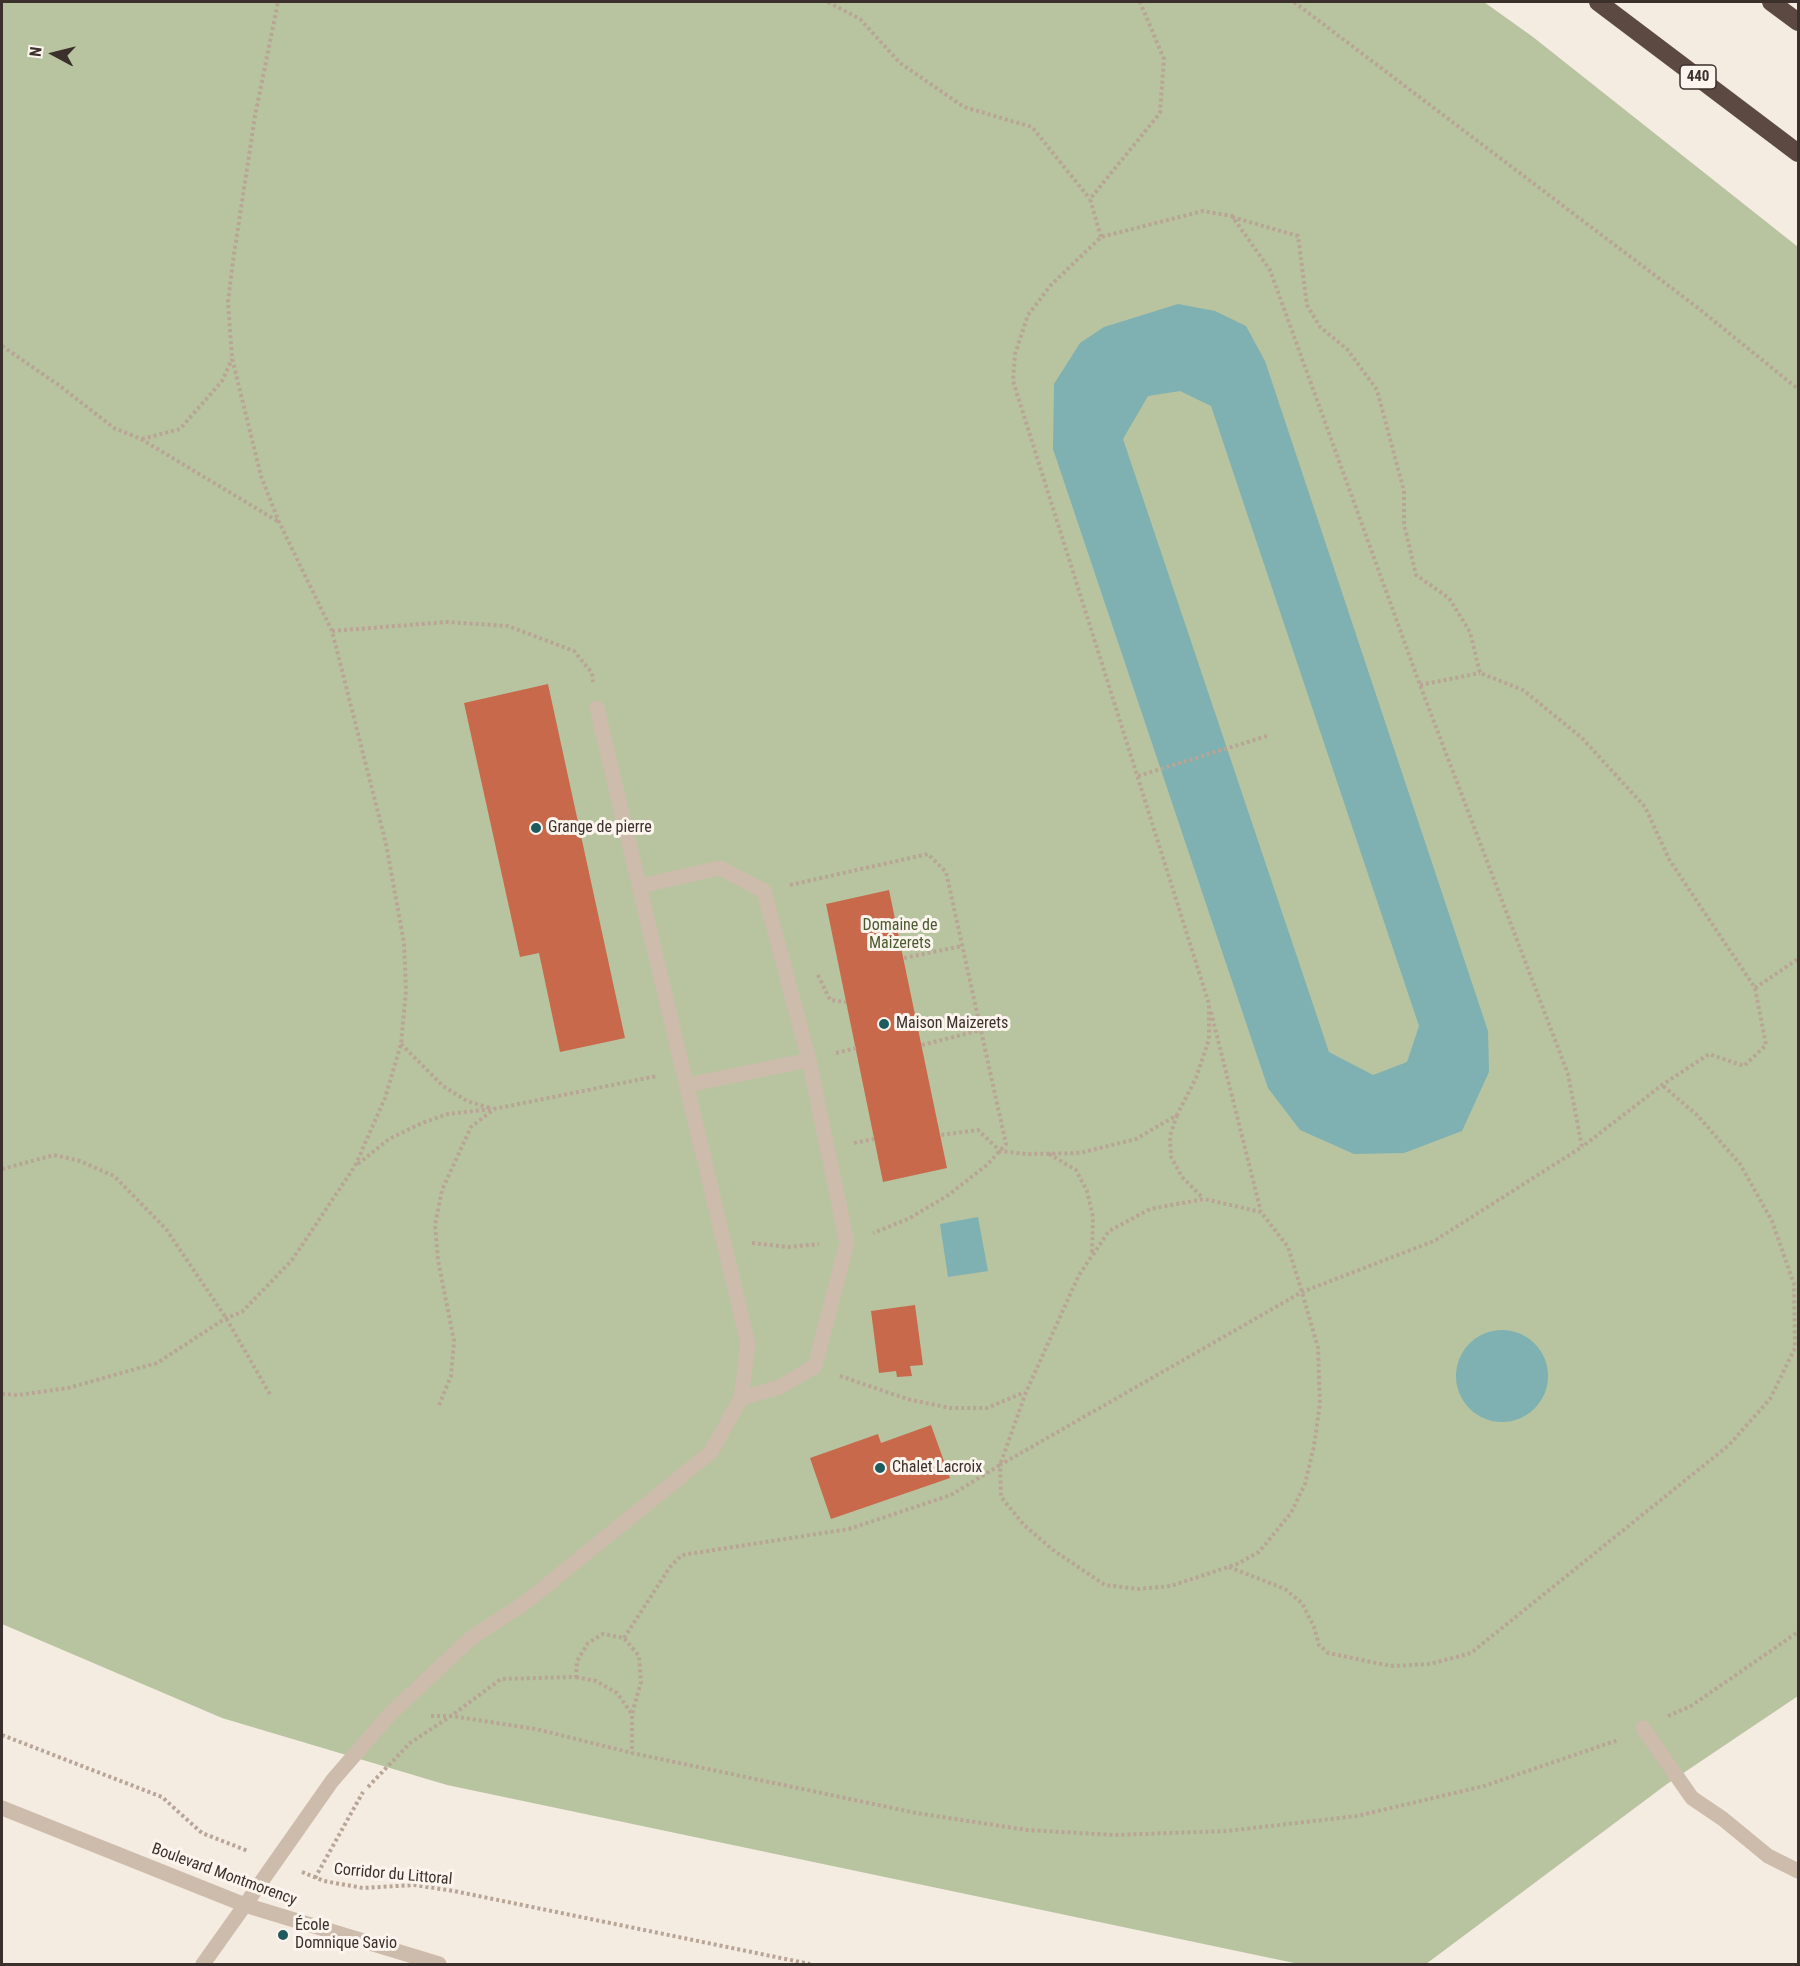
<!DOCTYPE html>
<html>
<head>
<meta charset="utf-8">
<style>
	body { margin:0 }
	#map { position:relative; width:1800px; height:1966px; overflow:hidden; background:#f4ebe1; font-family:"Roboto Condensed",sans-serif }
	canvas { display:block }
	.frame { position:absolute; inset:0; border:3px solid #3b302b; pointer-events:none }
	.north { position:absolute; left:24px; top:24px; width:60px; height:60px; -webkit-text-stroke:4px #fbf5ee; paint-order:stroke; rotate:277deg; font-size:16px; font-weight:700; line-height:24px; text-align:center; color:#3b302b }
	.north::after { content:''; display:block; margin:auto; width:21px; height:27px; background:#3b302b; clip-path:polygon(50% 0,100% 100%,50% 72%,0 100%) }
</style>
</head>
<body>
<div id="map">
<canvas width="1800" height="1966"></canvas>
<div class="frame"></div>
<div class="north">N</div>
</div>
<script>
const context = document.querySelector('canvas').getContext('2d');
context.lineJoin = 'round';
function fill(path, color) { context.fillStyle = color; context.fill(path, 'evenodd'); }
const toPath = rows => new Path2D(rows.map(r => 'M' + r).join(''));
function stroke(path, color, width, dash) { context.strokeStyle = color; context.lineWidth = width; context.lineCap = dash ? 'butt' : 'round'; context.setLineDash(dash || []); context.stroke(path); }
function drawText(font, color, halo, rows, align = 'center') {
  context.font = font + ' "Roboto Condensed",sans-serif'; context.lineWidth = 6; context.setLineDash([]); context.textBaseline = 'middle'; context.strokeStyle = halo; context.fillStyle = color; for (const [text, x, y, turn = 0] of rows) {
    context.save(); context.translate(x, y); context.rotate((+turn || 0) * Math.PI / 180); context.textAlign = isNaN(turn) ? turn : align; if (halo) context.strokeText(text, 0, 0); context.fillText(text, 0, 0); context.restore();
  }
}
fill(toPath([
	[2,2,1484,2,1533,37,1798,247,1798,1696,1667,1784,1426,1964,1299,1964,447,1785,222,1718,2,1624]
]), '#b8c4a0');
fill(toPath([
	[1178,304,1215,311,1246,326,1265,361,1488,1031,1489,1072,1462,1131,1404,1153,1354,1154,1300,1130,1268,1088,1053,449,1054,384,1080,343,1104,327],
	[1180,391,1211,406,1419,1026,1407,1062,1373,1075,1329,1052,1123,439,1148,396],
	[978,1217,988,1271,948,1277,940,1224],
	'1456 1376a46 46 0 1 1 92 0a46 46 0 1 1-92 0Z'
]), '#7fb0b2');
fill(toPath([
	[548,684,625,1038,560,1052,539,953,520,957,464,703],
	[889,890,947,1168,883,1182,826,904],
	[915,1305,923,1365,910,1366,912,1376,897,1377,896,1371,879,1373,871,1311],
	[931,1425,950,1478,831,1519,810,1458,878,1434,881,1443]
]), '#c8694b');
stroke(toPath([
	[828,2,860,19,900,63,964,107,1032,127,1090,199],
	[1294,2,1698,308,1798,389],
	[1232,217,1298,236,1307,305,1320,327,1347,349,1377,390,1404,491,1404,524,1416,575,1449,598,1470,632,1480,673,1523,690,1582,738,1645,807,1670,861,1755,988,1766,1045,1744,1066,1709,1054,1662,1085,1582,1147],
	[1101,237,1090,199,1160,113,1164,59,1140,2],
	[2,346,60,386,114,428,141,439,279,522],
	[142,439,180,429,222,381,232,359],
	[332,631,447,622,508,626,574,651,592,673,593,682],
	[1420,685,1480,673],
	[1138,776,1267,736],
	[790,885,928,854,946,872,1006,1144,987,1165,947,1196,908,1219,873,1233],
	[904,958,962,946],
	[818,975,830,1000,846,1002],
	[1755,988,1798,959],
	[1211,1012,1261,1212],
	[401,1044,443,1086,467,1101,490,1108],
	[922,1045,981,1030],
	[836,1053,856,1048],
	[1177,1115,1170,1136,1171,1157,1182,1177,1203,1198],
	[854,1143,874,1139],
	[1049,1154,1076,1170,1087,1191,1093,1217,1092,1253],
	[358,1164,389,1139,422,1123,448,1114,492,1109],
	[2,1169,54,1155,80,1161,114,1176,166,1229,226,1318,271,1396],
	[752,1243,788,1247,819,1244],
	[840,1376,907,1399,950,1408,987,1408,1025,1392],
	[2,1394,18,1395,68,1388,157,1363,226,1318,242,1312,292,1260,355,1166,385,1098,401,1044,406,990,404,943,386,844,332,631,279,522,261,476,232,358,228,302,233,261,255,116,278,2],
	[439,1405,451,1376,454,1341,438,1260,435,1225,442,1190,471,1127,494,1109,657,1076],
	[1229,1567,1285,1589,1302,1603,1314,1627,1319,1645,1328,1653,1391,1666,1430,1664,1471,1653,1729,1445,1770,1399,1795,1348,1794,1284,1772,1221,1740,1164,1697,1115,1663,1086],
	[624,1638,670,1567,682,1555,849,1529,951,1495,1000,1465,1026,1392,1079,1275,1109,1231,1150,1209,1204,1199,1261,1212,1288,1247,1302,1292,1318,1348,1320,1403,1314,1446,1305,1484,1291,1513,1259,1552,1237,1564,1171,1586,1139,1589,1105,1585,1053,1550,1024,1525,1001,1497,1000,1465,1302,1292,1434,1241,1582,1147,1568,1074,1420,685,1270,270,1232,216,1203,211,1101,237,1051,285,1028,315,1015,354,1013,381,1209,1004,1209,1039,1196,1078,1177,1115,1136,1139,1080,1153,1027,1154,1000,1151,978,1130,940,1135],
	[576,1677,596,1681,617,1693,632,1714],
	[431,1716,451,1716,501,1679,576,1677,577,1661,588,1643,603,1634,624,1638,639,1656,641,1682,632,1714,632,1753],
	[1668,1716,1691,1706,1798,1632],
	[2,1735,162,1797,202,1833,248,1851],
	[368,1787,410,1743,451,1716,536,1729,632,1753,916,1813,1027,1830,1114,1835,1227,1831,1357,1816,1484,1786,1618,1740],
	[302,1872,324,1881,363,1888,414,1885,454,1891,810,1964],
	[315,1878,363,1792]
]), '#b9a596', 4, [3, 3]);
stroke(toPath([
	[639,886,720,868,764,891,809,1060,847,1243,815,1366,780,1387,741,1398],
	[687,1085,809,1060],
	[1643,1728,1692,1798,1723,1819,1768,1856,1798,1871],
	[245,1905,332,1781,390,1714,470,1639,526,1602,711,1452,741,1398,748,1344,597,708]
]), '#cdbbac', 15);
stroke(toPath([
	[2,1808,245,1905,439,1964],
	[203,1964,245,1905]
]), '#cdbbac', 15);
stroke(toPath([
	[1598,2,1798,153],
	[1771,2,1798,22]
]), '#5c4a42', 18);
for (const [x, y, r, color] of [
	[536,828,6,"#1f5a5e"],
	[884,1024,6,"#1f5a5e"],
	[880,1468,6,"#1f5a5e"],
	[283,1935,6,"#1f5a5e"]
]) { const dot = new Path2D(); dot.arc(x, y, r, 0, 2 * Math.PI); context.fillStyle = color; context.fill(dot); stroke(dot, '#fbf5ee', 2); }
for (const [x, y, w] of [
	[1698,77,36]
]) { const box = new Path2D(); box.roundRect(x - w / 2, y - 12, w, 24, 4.5); context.fillStyle = '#fbf5ee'; context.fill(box); stroke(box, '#3b302b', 1.5); }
drawText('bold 15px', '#3b302b', null, [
	["440",1698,77]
]);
drawText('16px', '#3b302b', '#fbf5ee', [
	["Grange de pierre",548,828],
	["Maison Maizerets",896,1024],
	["Chalet Lacroix",892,1468],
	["École",295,1926],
	["Domnique Savio",295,1944]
], 'left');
drawText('16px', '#4a5a2e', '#fbf5ee', [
	["Domaine de",900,926],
	["Maizerets",900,944]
]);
drawText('16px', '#3b302b', '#fbf5ee', [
	["Boulevard Montmorency",224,1875,20],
	["Corridor du Littoral",393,1875,5]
]);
</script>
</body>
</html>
